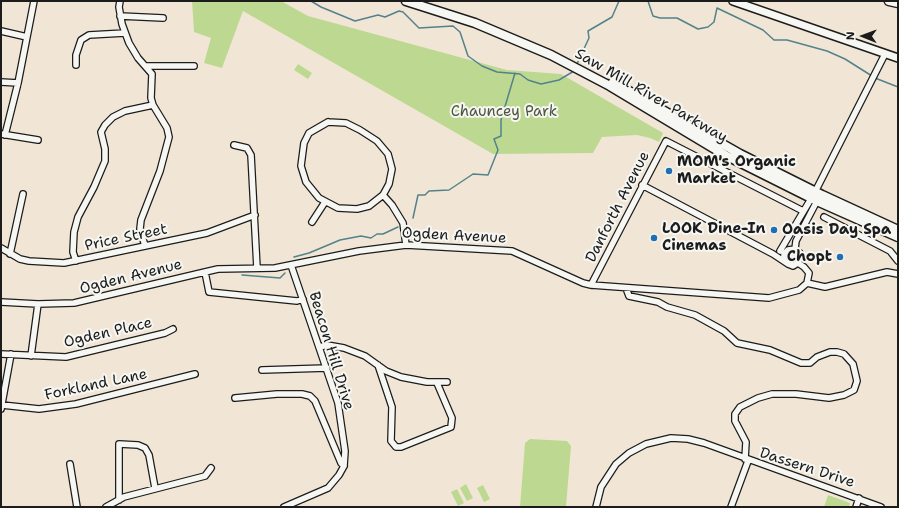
<!DOCTYPE html>
<html>
<head>
<meta charset="utf-8">
<style>
	body { margin:0 }
	#map { position:relative; width:899px; height:508px; overflow:hidden; background:#f1e6d6; font-family:"Shantell Sans",sans-serif }
	canvas { display:block }
	.frame { position:absolute; inset:0; border:2px solid #1c1c1c; pointer-events:none }
	.north { position:absolute; left:843px; top:16px; width:40px; height:40px; -webkit-text-stroke:3px #f6f6f2; paint-order:stroke; rotate:271deg; font-size:11px; font-weight:700; line-height:16px; text-align:center; color:#1c1c1c }
	.north::after { content:''; display:block; margin:auto; width:14px; height:18px; background:#1c1c1c; clip-path:polygon(50% 0,100% 100%,50% 72%,0 100%) }
</style>
</head>
<body>
<div id="map">
<canvas width="899" height="508"></canvas>
<div class="frame"></div>
<div class="north">N</div>
</div>
<script>
const context = document.querySelector('canvas').getContext('2d');
context.lineJoin = 'round';
function fill(path, color) { context.fillStyle = color; context.fill(path, 'evenodd'); }
const toPath = rows => new Path2D(rows.map(r => 'M' + r).join(''));
function stroke(path, color, width, dash) { context.strokeStyle = color; context.lineWidth = width; context.lineCap = dash ? 'butt' : 'round'; context.setLineDash(dash || []); context.stroke(path); }
function drawText(font, color, halo, rows, align = 'center') {
  context.font = font + ' "Shantell Sans",sans-serif'; context.lineWidth = 4; context.setLineDash([]); context.textBaseline = 'middle'; context.strokeStyle = halo; context.fillStyle = color; for (const [text, x, y, turn = 0] of rows) {
    context.save(); context.translate(x, y); context.rotate((+turn || 0) * Math.PI / 180); context.textAlign = isNaN(turn) ? turn : align; if (halo) context.strokeText(text, 0, 0); context.fillText(text, 0, 0); context.restore();
  }
}
fill(toPath([
	[192,1,281,1,308,16,507,70,561,74,663,133,659,142,650,138,637,135,602,137,593,153,493,154,243,11,222,68,204,63,211,38,194,32],
	[298,64,312,73,308,79,294,70],
	[530,439,567,441,571,446,566,507,520,507,525,443],
	[466,484,473,498,467,501,460,488],
	[483,485,490,499,484,502,477,488],
	[457,489,464,503,458,506,451,492],
	[828,495,850,503,849,507,824,507]
]), '#bdd991');
stroke(toPath([
	[311,1,321,7,355,21,378,15,385,17,399,11,403,12,419,28,453,26,460,32,468,56,482,66,497,72,520,74,528,80,541,84,559,80,574,71],
	[648,1,653,16,660,18,677,18,698,29,708,27,714,22,717,8,763,30,774,40,787,40,827,51,845,59,872,76],
	[576,66,589,38,588,31,612,17,619,1],
	[875,78,898,87],
	[413,218,418,195,425,195,429,191,449,190,473,174,488,175,498,150,494,139,501,136,501,120,515,73],
	[294,257,309,253,340,240,361,236,371,238,377,234,383,234,398,227],
	[242,275,280,278,285,273]
]), '#53828a', 1.5);
const minor = toPath([
	[120,1,119,7,122,24,129,43,138,58,152,74,151,98,153,105,167,128,169,137,160,171,141,220,140,229,145,246],
	[120,16,163,18],
	[1,31,27,37],
	[76,65,76,55,81,40,89,35,125,33],
	[146,66,194,66],
	[1,82,18,83],
	[328,122,346,123,360,130,377,141,388,154,392,169,389,184,383,195,369,206,357,209,338,208,319,198,306,182,301,166,304,143,309,133,328,122],
	[1,134,38,140],
	[5,135,18,83,34,1],
	[234,145,247,148,251,155,257,268],
	[642,185,773,254,788,264,793,266,798,263,800,258,800,253,795,249,788,250,784,254,784,261],
	[383,195,392,205,403,223,406,245],
	[824,217,890,251,898,261],
	[312,222,325,202],
	[1,248,20,259,29,261,64,263,207,233,255,215],
	[795,249,796,241,817,201,816,198],
	[780,251,815,192,885,54],
	[10,254,23,194],
	[76,261,73,252,74,232,78,217,94,187,105,161,105,149,101,132,105,125,113,117,125,111,153,105],
	[798,263,804,267,809,273,807,283],
	[205,272,209,292,297,301,303,299],
	[807,283,825,287,887,272,898,274],
	[591,285,666,141,803,211],
	[626,288,629,296,658,302,667,307,695,315,724,331,737,343,770,350,801,363,810,363,817,357,830,352,837,352,844,354,853,364,857,381,854,390,844,395,829,398,796,394,772,394,758,398,740,407,735,414,735,421,746,442,745,459],
	[1,302,38,304,74,303,205,272,218,269,275,268,359,251,406,245,512,251,583,283,591,285,769,298,799,290,807,283],
	[320,347,327,345,344,348,365,356,386,371,401,377,427,382,447,382],
	[1,354,66,357,165,333,173,329],
	[31,356,38,304],
	[378,365,392,407,391,441,396,447,401,447,451,427,452,418,437,383],
	[262,370,327,368],
	[235,398,277,394,302,394,310,396,315,401,341,463,344,466],
	[2,405,39,409,76,404,195,374],
	[1,409,11,354],
	[70,464,77,507],
	[119,500,119,444,138,445,145,448,149,455,155,488],
	[106,507,124,497,205,476,211,468],
	[284,507,328,488,339,475,344,466,345,451,338,403,291,265],
	[596,507,601,487,616,464,629,453,646,444,671,438,688,439,704,443,881,507],
	[731,507,748,461],
	[856,507,859,498]
]);
const major = toPath([
	[733,1,898,58]
]);
const highway = toPath([
	[406,1,475,23,551,55,610,86,725,155,817,201,898,237],
	[889,1,898,3],
	[613,82,740,154,822,195,898,230]
]);
stroke(minor, '#1c1c1c', 8);
stroke(major, '#1c1c1c', 10);
stroke(highway, '#1c1c1c', 11);
stroke(minor, '#f6f6f2', 5.5);
stroke(major, '#f6f6f2', 7);
stroke(highway, '#f6f6f2', 8);
for (const [x, y, r, color] of [
	[669,171,4,"#1f6fb2"],
	[774,230,4,"#1f6fb2"],
	[654,238,4,"#1f6fb2"],
	[840,257,4,"#1f6fb2"]
]) { const dot = new Path2D(); dot.arc(x, y, r, 0, 2 * Math.PI); context.fillStyle = color; context.fill(dot); stroke(dot, '#f6f6f2', 1.5); }
drawText('15px', '#1c1c1c', '#f6f6f2', [
	["Saw Mill River Parkway",651,96,30],
	["Danforth Avenue",618,207,-63],
	["Ogden Avenue",454,236,3],
	["Price Street",126,238,-12],
	["Ogden Avenue",131,277,-14],
	["Ogden Place",108,333,-13],
	["Beacon Hill Drive",331,351,73],
	["Forkland Lane",96,385,-12],
	["Dassern Drive",807,468,18]
]);
drawText('15px', '#4c553f', '#f6f6f2', [
	["Chauncey Park",504,112]
]);
drawText('bold 15px', '#1c1c1c', '#f6f6f2', [
	["MOM's Organic",677,162],
	["Market",677,179],
	["LOOK Dine-In",662,229],
	["Cinemas",662,246],
	["Oasis Day Spa",782,230],
	["Chopt",832,257,"right"]
], 'left');
</script>
</body>
</html>
